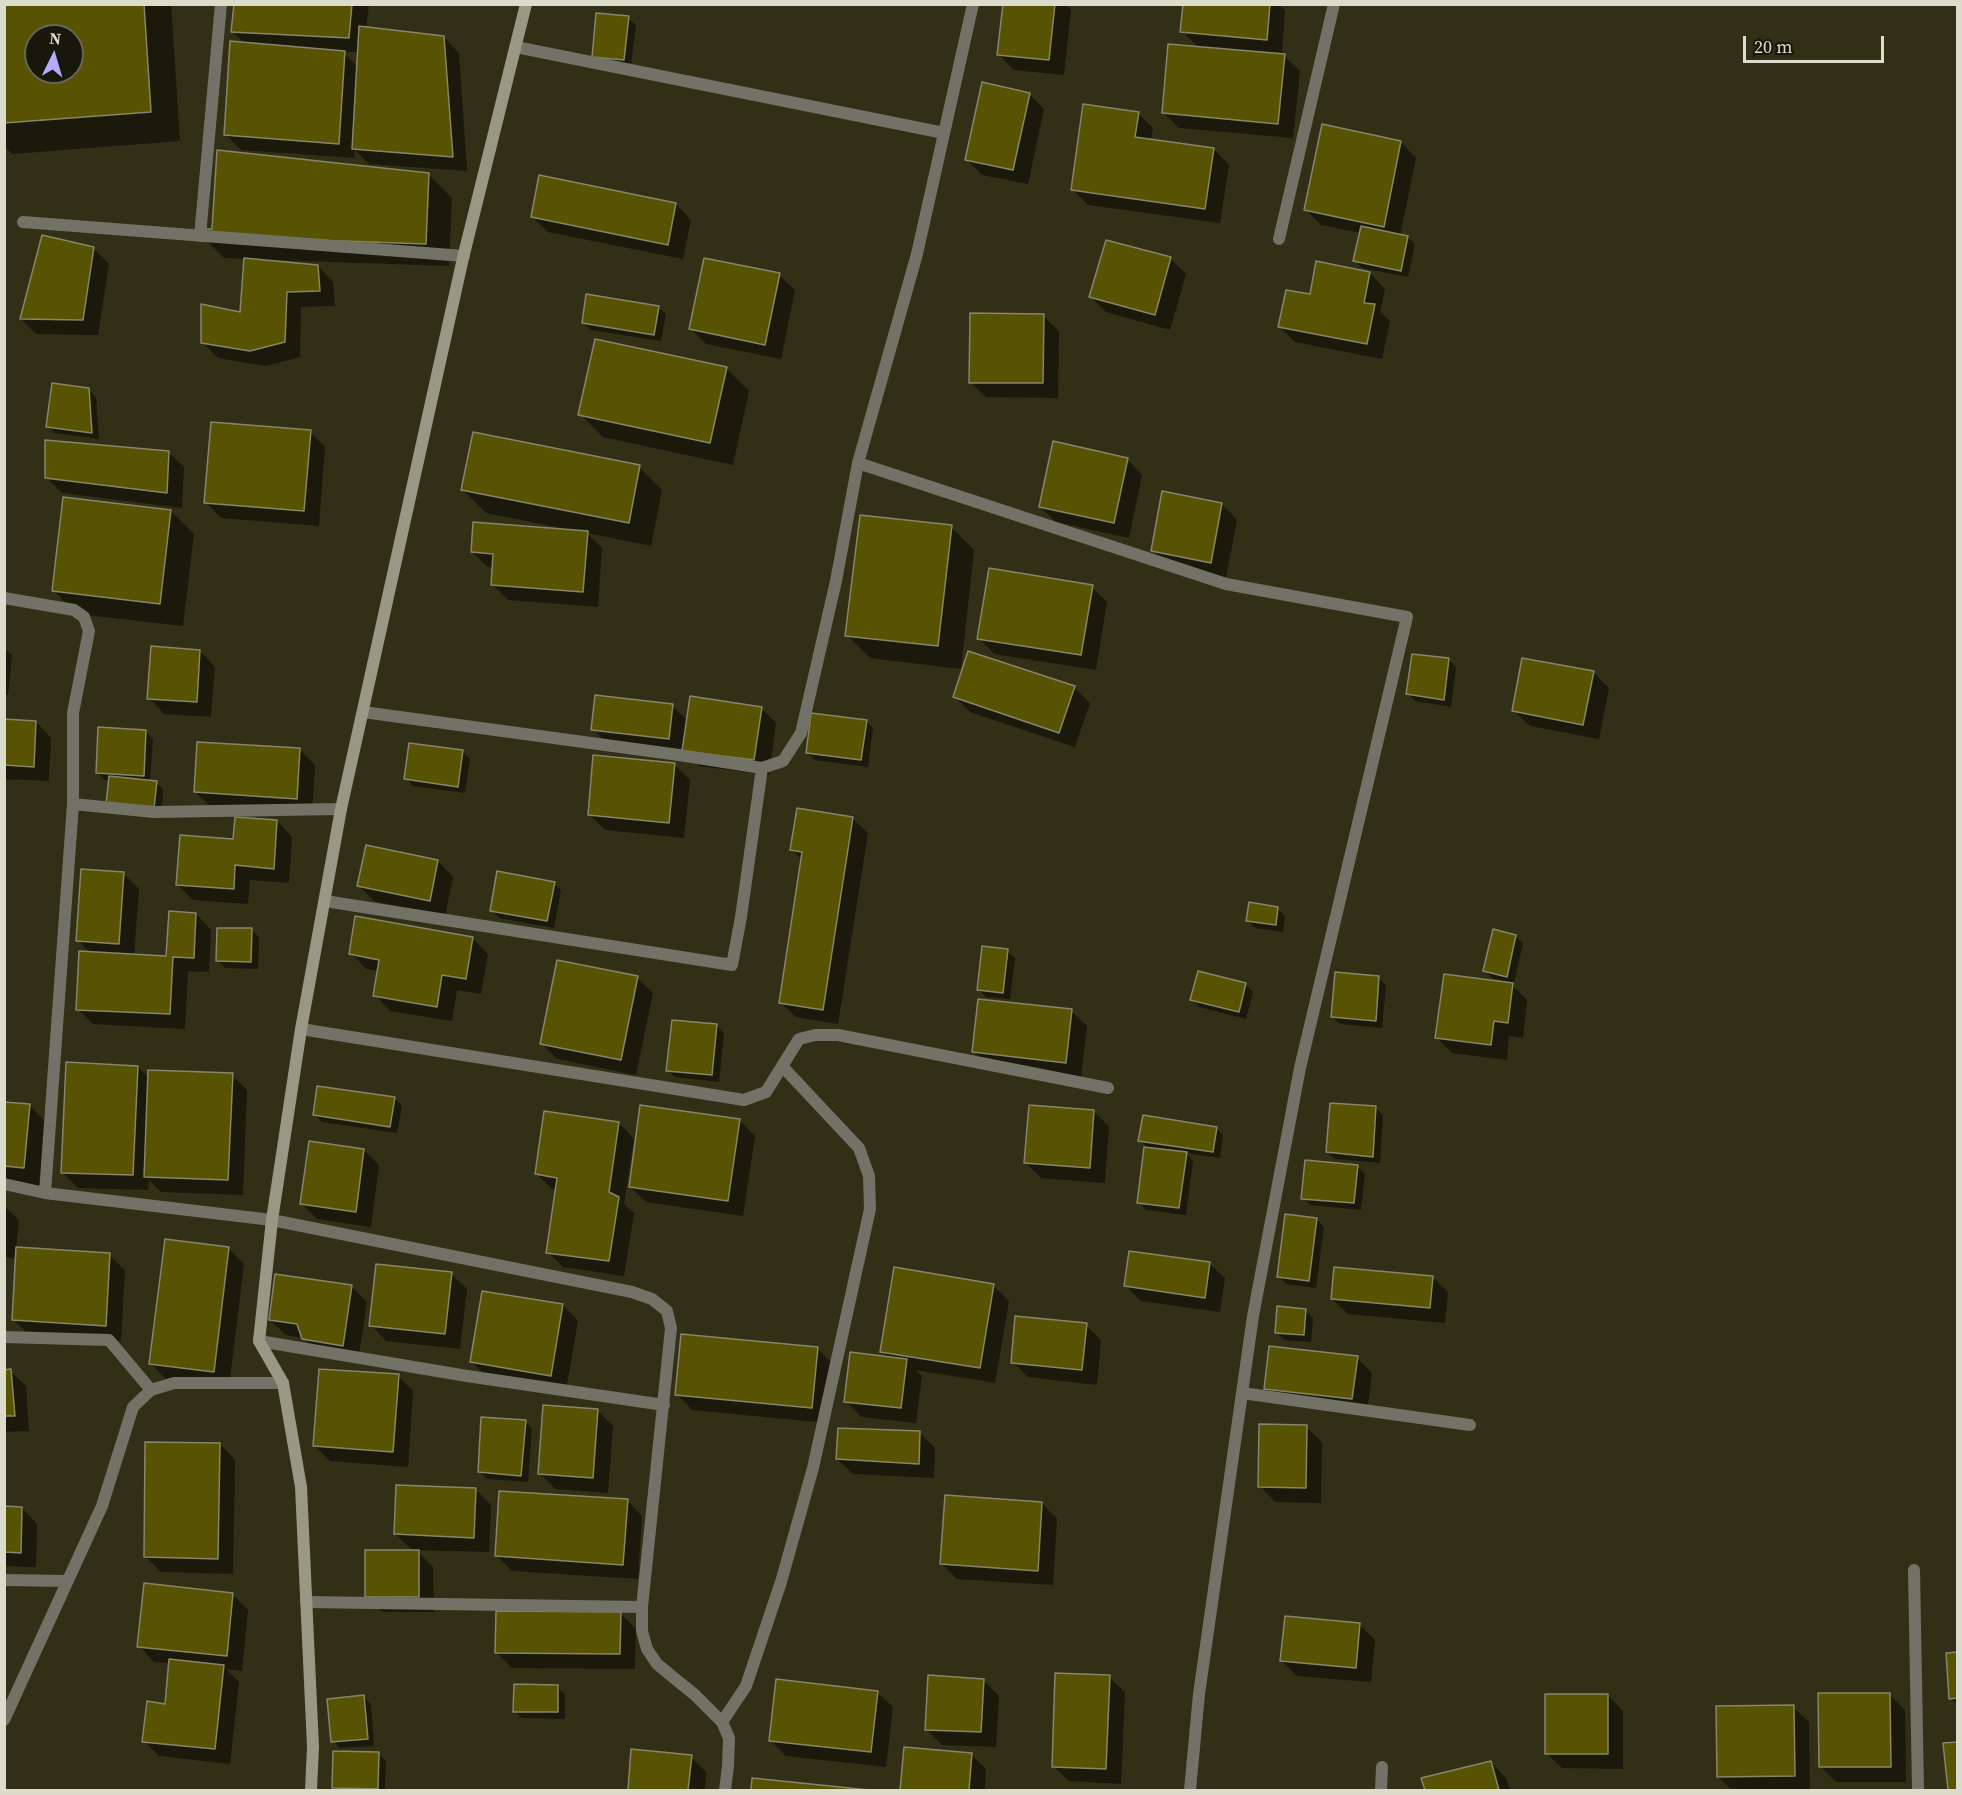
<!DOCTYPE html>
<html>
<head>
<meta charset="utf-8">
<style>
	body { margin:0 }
	#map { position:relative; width:1962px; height:1795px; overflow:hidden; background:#312f15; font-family:"Source Serif 4",serif }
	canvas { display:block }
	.frame { position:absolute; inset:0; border:6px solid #dcdccd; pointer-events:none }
	.north { position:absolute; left:24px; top:24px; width:60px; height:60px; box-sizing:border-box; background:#17170c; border:2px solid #666659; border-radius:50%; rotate:5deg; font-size:16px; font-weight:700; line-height:24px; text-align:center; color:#dcdccd }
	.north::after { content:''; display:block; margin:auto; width:21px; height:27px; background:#b4acf9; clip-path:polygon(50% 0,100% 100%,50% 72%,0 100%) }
	.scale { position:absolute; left:1743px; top:36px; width:141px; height:27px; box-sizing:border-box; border:3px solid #dcdccd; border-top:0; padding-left:8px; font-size:18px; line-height:21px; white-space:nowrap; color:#dcdccd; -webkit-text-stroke:4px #17170c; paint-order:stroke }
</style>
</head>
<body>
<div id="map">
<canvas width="1962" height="1795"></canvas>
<div class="frame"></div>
<div class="north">N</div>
<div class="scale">20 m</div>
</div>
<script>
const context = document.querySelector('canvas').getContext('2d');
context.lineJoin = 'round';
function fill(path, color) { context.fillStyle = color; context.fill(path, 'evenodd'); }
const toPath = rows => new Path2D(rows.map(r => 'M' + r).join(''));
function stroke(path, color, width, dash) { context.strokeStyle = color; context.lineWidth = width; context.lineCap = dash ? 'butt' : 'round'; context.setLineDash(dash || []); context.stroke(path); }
fill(toPath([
	[4,4,171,4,180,141,12,154,4,146],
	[36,36,72,36,72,72,36,72],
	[236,4,369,4,366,29,444,37,459,53,467,171,369,164,355,150,354,158,241,150,226,135,244,43,233,32],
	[343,52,359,52,358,67],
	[1004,4,1066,4,1071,10,1064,75,1014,70,998,54],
	[1184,4,1279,4,1285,11,1282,55,1284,56,1300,71,1293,138,1179,128,1163,112,1199,48,1182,31],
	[628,18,636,25,631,66,594,56],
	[1029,94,1044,109,1028,184,982,175,967,160],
	[1138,113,1153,128,1151,141,1214,149,1229,165,1220,223,1088,205,1072,189],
	[1401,142,1416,158,1400,236,1407,237,1415,244,1408,277,1362,268,1355,261,1361,233,1321,225,1306,210],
	[429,175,452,198,449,266,277,260,276,263,318,266,333,282,335,306,301,307,300,357,266,366,218,358,202,342,241,314,245,259,224,258,201,235],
	[676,204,691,220,683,259,548,232,532,217],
	[93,248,109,264,98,335,36,334,21,319],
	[1170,258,1186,274,1170,330,1106,312,1091,297],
	[1370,273,1385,289,1380,312,1390,321,1382,359,1295,342,1280,327],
	[779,275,795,290,781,359,706,344,691,329],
	[658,307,666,314,661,341,591,330,583,323],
	[1043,316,1059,331,1058,398,986,397,970,382],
	[726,368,749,391,733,465,603,437,580,414],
	[89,390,96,397,99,439,55,433,48,426],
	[310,432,325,447,319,526,221,518,206,502],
	[168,452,184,467,182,508,62,493,46,477],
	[1127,459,1142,475,1129,538,1056,522,1040,507],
	[639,467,662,490,651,546,587,533,602,548,598,607,508,600,493,585,494,568,488,567,472,552,566,531,566,529,486,513,463,490],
	[1222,504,1237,520,1226,577,1168,566,1153,551],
	[171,511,194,534,183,626,77,614,54,591],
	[951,527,974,550,961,669,870,658,847,635],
	[1092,587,1107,602,1096,670,994,654,979,638],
	[4,648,12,655,8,695,4,695],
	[200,651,215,667,211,717,164,714,149,698],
	[969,652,1075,688,1090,703,1075,747,970,712,954,696],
	[1449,660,1456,667,1451,707,1415,701,1408,694],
	[1593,672,1609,688,1599,739,1530,726,1514,711],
	[672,706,688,721,761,708,776,723,769,775,699,766,685,752,608,745,593,729],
	[4,720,36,722,51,738,49,781,4,779],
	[866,721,873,728,868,767,815,760,807,753],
	[145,731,153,739,150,782,156,782,163,789,161,815,110,780,105,780,97,772],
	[299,749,315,765,312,814,211,807,195,792],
	[462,751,470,759,465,793,413,786,406,778],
	[674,764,690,780,684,838,605,830,590,815],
	[852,818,868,833,838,1024,796,1017,780,1002,803,860,792,850],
	[277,821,292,837,289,883,250,880,248,904,193,900,178,885,235,840],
	[438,861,453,877,445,916,374,901,359,886],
	[123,873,139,889,134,956,167,957,196,914,211,930,209,972,188,971,185,1029,93,1024,78,1009,91,954,78,940],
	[554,883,561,890,554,928,499,918,491,910],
	[1277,908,1285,916,1283,932,1255,928,1248,921],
	[251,930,259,937,258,969,225,968,218,960],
	[1515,936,1523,943,1514,983,1509,982,1527,1000,1523,1038,1509,1036,1507,1060,1452,1053,1437,1038,1508,984,1508,982,1492,978,1485,971],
	[472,938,488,954,481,994,457,990,452,1021,390,1011,375,995,379,971,366,969,351,953],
	[1007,951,1015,958,1010,999,986,997,979,990],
	[1199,972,1246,985,1253,992,1246,1019,1199,1007,1192,999],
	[637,978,653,993,636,1075,557,1059,541,1043],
	[1379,978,1386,985,1382,1028,1340,1024,1332,1017],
	[1071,1011,1087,1026,1081,1077,989,1067,974,1052],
	[717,1026,724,1033,719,1082,675,1077,667,1070],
	[138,1067,149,1078,232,1075,247,1090,243,1195,161,1192,149,1180,148,1190,78,1188,62,1172],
	[394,1098,402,1106,397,1133,322,1122,315,1115],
	[4,1103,29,1105,52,1128,47,1190,4,1186],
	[1376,1108,1383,1115,1380,1163,1335,1159,1327,1152],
	[1093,1111,1109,1126,1105,1183,1041,1178,1026,1163],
	[739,1120,755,1136,743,1216,646,1202,630,1187],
	[619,1123,634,1139,624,1204,634,1213,624,1276,563,1267,548,1252,557,1190,552,1189,537,1174],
	[1216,1128,1223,1135,1220,1158,1186,1153,1193,1161,1186,1215,1146,1210,1139,1202,1146,1146,1140,1140],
	[364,1150,379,1165,371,1227,317,1219,302,1204],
	[1358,1167,1365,1174,1361,1210,1310,1205,1303,1198],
	[4,1206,19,1220,16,1249,109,1255,125,1270,121,1341,29,1335,14,1320,17,1259,4,1257],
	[1316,1219,1324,1227,1316,1288,1286,1284,1279,1276],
	[229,1249,244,1264,229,1387,166,1379,151,1364],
	[1209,1263,1225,1278,1220,1312,1141,1301,1125,1285],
	[451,1274,467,1289,460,1349,386,1341,371,1325],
	[1432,1277,1448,1292,1445,1323,1348,1314,1332,1299],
	[993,1285,1009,1301,995,1383,916,1370,922,1376,916,1423,861,1417,846,1401,888,1358,881,1351],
	[352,1287,367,1302,358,1361,320,1354,303,1338,286,1335,270,1320],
	[563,1305,578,1321,566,1391,487,1377,471,1361],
	[1305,1310,1313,1318,1311,1342,1284,1340,1277,1333],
	[1086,1325,1101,1340,1097,1385,1028,1377,1013,1362],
	[818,1349,833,1364,827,1423,692,1410,677,1394],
	[1357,1358,1372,1373,1367,1413,1281,1403,1265,1388],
	[4,1371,10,1371,26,1386,29,1431,4,1432],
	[398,1376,413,1391,408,1467,330,1461,315,1446],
	[597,1410,613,1426,608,1493,555,1489,540,1473],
	[525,1421,532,1429,528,1482,487,1479,480,1472],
	[1306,1427,1322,1442,1321,1503,1275,1502,1260,1486],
	[919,1432,935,1448,934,1478,853,1474,837,1459],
	[220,1444,235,1460,233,1574,161,1572,145,1556],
	[475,1489,491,1505,489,1552,416,1550,433,1567,434,1612,382,1612,366,1597,413,1551,395,1534],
	[627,1500,642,1516,638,1579,512,1571,496,1555],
	[1042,1503,1057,1519,1053,1585,957,1579,942,1564],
	[4,1508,22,1508,37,1524,36,1567,4,1566],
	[232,1594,248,1610,242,1671,226,1669,239,1682,230,1764,159,1756,144,1741,166,1705,170,1663,154,1662,139,1646],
	[620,1613,636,1629,635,1669,512,1668,497,1653],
	[1359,1624,1375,1640,1371,1682,1297,1676,1282,1661],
	[1958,1654,1958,1705,1950,1698],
	[1109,1677,1125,1692,1121,1784,1069,1781,1053,1766],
	[983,1680,999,1696,996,1747,942,1745,926,1729],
	[557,1687,565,1694,565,1719,522,1718,514,1711],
	[877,1692,893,1707,886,1767,786,1756,770,1740],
	[1889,1694,1905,1710,1906,1782,1836,1782,1821,1767],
	[1608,1695,1623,1711,1623,1769,1562,1768,1546,1753],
	[363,1697,371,1704,374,1746,340,1748,333,1741],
	[1793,1707,1809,1722,1810,1790,1732,1790,1718,1777],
	[905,1748,971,1754,986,1769,985,1790,902,1790],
	[633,1751,691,1757,706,1772,705,1790,629,1790],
	[379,1754,386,1761,385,1790,336,1790,333,1788],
	[1491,1762,1506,1778,1510,1790,1426,1790,1423,1779],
	[753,1779,855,1790,752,1790]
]), '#0007');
const building = toPath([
	[4,4,144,4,151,112,4,123,4,4],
	[36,36,72,36,72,72,36,72,36,36],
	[234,4,352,4,349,38,231,32,234,4],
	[1003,4,1055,4,1049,60,997,55,1003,4],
	[1183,4,1270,4,1267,40,1180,32,1183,4],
	[596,13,629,16,624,60,592,57,596,13],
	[359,26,444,36,453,157,352,149,359,26],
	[230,41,345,51,339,144,224,135,230,41],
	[1168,44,1285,54,1278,124,1162,113,1168,44],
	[982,82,1030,93,1013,170,965,160,982,82],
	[1083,104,1139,112,1135,137,1214,148,1205,209,1071,190,1083,104],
	[1322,124,1401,141,1384,227,1304,210,1322,124],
	[217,150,429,173,426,244,200,236,200,229,212,229,217,150],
	[539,175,676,203,668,245,531,217,539,175],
	[1361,226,1408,236,1401,271,1353,261,1361,226],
	[42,235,94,247,83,320,20,319,42,235],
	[1106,240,1171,257,1155,315,1089,297,1106,240],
	[244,258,318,265,320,291,287,292,285,342,250,351,201,343,201,304,240,312,244,258],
	[704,258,780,273,765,345,689,329,704,258],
	[1316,261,1370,272,1364,303,1375,304,1367,344,1278,327,1286,290,1310,294,1316,261],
	[586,294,659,306,654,335,582,323,586,294],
	[970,313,1044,314,1043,383,969,383,970,313],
	[595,339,727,367,710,443,578,415,595,339],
	[52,383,89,388,92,433,46,427,52,383],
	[211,422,311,430,304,511,204,503,211,422],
	[473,432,640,465,629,523,461,490,473,432],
	[45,440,169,451,167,493,45,478,45,440],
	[1053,441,1128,458,1114,523,1039,507,1053,441],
	[1162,491,1222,503,1211,563,1151,551,1162,491],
	[63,497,171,510,160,604,52,591,63,497],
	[860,515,952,525,938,646,845,636,860,515],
	[473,522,588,531,583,592,491,585,493,554,471,552,473,522],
	[989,568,1093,585,1081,655,977,639,989,568],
	[151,646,200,650,197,702,147,699,151,646],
	[968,651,1075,686,1059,733,953,697,968,651],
	[1412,654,1449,658,1444,700,1406,694,1412,654],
	[1522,658,1594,671,1583,725,1512,711,1522,658],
	[595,695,673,704,669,739,591,730,595,695],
	[690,696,762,707,754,760,682,751,690,696],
	[811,713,867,720,861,760,806,753,811,713],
	[4,719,36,721,34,767,4,765,4,719],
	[98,727,146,730,144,776,96,773,98,727],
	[197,742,300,748,297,799,194,792,197,742],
	[409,743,463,750,458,787,404,779,409,743],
	[593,755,675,763,669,823,588,815,593,755],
	[109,776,157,781,154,808,106,804,109,776],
	[797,808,853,817,823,1010,779,1003,802,852,790,850,797,808],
	[235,817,277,820,274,869,235,865,234,889,176,885,180,835,233,839,235,817],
	[366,845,438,860,430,901,357,886,366,845],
	[81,869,124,872,119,944,76,941,81,869],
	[497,871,555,882,547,921,490,911,497,871],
	[1249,902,1278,907,1276,925,1246,921,1249,902],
	[169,911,196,913,194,958,173,957,170,1014,76,1010,79,951,166,956,169,911],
	[355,916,473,937,466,979,442,975,437,1007,373,996,379,960,349,954,355,916],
	[217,928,252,928,251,962,216,961,217,928],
	[1493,929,1516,935,1507,977,1483,971,1493,929],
	[982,946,1008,949,1003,993,977,990,982,946],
	[557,960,638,976,621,1060,540,1044,557,960],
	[1198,971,1246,983,1239,1012,1190,1000,1198,971],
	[1335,972,1379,976,1376,1021,1331,1017,1335,972],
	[1444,974,1513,983,1508,1023,1494,1021,1491,1045,1435,1038,1444,974],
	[978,999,1072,1009,1066,1063,972,1052,978,999],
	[672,1020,717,1024,712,1075,666,1071,672,1020],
	[66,1062,138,1066,133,1175,61,1173,66,1062],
	[148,1070,233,1073,228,1180,144,1177,148,1070],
	[317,1086,395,1097,390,1127,313,1115,317,1086],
	[4,1102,30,1104,24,1168,4,1166,4,1102],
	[1330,1103,1376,1106,1373,1157,1326,1152,1330,1103],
	[640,1105,740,1119,728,1201,629,1187,640,1105],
	[1029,1105,1094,1110,1090,1168,1024,1163,1029,1105],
	[544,1111,619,1122,609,1192,619,1197,609,1261,546,1253,557,1178,535,1174,544,1111],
	[1143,1115,1217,1127,1213,1152,1138,1141,1143,1115],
	[309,1141,364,1149,356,1212,300,1204,309,1141],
	[1144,1147,1187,1152,1179,1208,1137,1203,1144,1147],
	[1305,1160,1358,1165,1354,1203,1301,1199,1305,1160],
	[1285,1214,1317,1218,1309,1281,1277,1277,1285,1214],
	[165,1239,229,1247,214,1372,149,1364,165,1239],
	[16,1247,110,1253,106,1326,12,1320,16,1247],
	[1129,1251,1210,1262,1205,1298,1124,1286,1129,1251],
	[376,1264,452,1272,445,1334,369,1326,376,1264],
	[894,1267,994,1284,980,1368,880,1352,894,1267],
	[1334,1267,1433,1276,1430,1308,1331,1299,1334,1267],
	[275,1274,352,1285,343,1346,302,1339,297,1324,269,1320,275,1274],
	[482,1291,563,1304,551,1376,470,1362,482,1291],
	[1277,1306,1306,1309,1304,1335,1275,1333,1277,1306],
	[1015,1316,1087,1323,1082,1370,1011,1363,1015,1316],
	[681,1334,818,1347,812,1408,675,1395,681,1334],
	[1269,1346,1358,1356,1352,1399,1264,1389,1269,1346],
	[850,1352,907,1359,901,1408,844,1402,850,1352],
	[11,1369,15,1416,4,1416,4,1370,11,1369],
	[319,1369,399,1374,393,1452,313,1446,319,1369],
	[543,1405,598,1409,593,1478,538,1474,543,1405],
	[481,1417,526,1420,521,1476,478,1472,481,1417],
	[1259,1424,1307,1425,1306,1488,1258,1487,1259,1424],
	[838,1428,920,1431,919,1464,836,1459,838,1428],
	[145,1442,220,1443,218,1559,144,1557,145,1442],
	[396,1485,476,1488,474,1538,394,1534,396,1485],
	[499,1491,628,1499,623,1565,495,1556,499,1491],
	[945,1495,1042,1502,1038,1571,940,1564,945,1495],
	[4,1506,22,1507,21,1553,4,1552,4,1506],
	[365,1550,419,1550,419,1597,365,1597,365,1550],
	[144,1583,233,1593,227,1656,137,1647,144,1583],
	[496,1611,621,1612,620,1654,495,1653,496,1611],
	[1285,1616,1360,1623,1356,1668,1280,1661,1285,1616],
	[1958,1652,1958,1698,1949,1699,1946,1653,1958,1652],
	[169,1659,224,1665,215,1749,142,1742,147,1701,165,1704,169,1659],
	[1055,1673,1110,1675,1106,1769,1052,1767,1055,1673],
	[928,1675,984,1679,981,1732,925,1730,928,1675],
	[776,1679,878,1691,871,1752,769,1741,776,1679],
	[514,1684,558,1685,558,1712,513,1712,514,1684],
	[1818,1693,1890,1693,1891,1767,1819,1767,1818,1693],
	[1545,1694,1608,1694,1608,1754,1545,1754,1545,1694],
	[364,1695,368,1739,331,1742,327,1699,364,1695],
	[1794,1705,1795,1776,1717,1777,1716,1706,1794,1705],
	[1958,1742,1958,1790,1948,1790,1943,1743,1958,1742],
	[904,1747,972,1753,969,1790,900,1790,904,1747],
	[631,1749,692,1755,688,1790,628,1790,631,1749],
	[333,1751,379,1752,378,1789,332,1788,333,1751],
	[1491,1761,1499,1790,1425,1790,1421,1778,1491,1761],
	[752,1778,869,1790,751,1790,752,1778]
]);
fill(building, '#575303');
stroke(building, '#878669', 1.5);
stroke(toPath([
	[516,47,944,133],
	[23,222,464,256],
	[200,236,221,4],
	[1279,239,1334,4],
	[858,463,1226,584,1407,617,1300,1068,1253,1316,1199,1694,1190,1790],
	[4,598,74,610,84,617,89,631,73,713,73,804,154,812,341,809],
	[363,712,679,755,762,768,783,761,801,733,836,581,858,463,917,254,973,4],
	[325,901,732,965,741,917,762,768],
	[301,1029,744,1100,766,1092,799,1039,815,1035,838,1035,1108,1088],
	[4,1184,45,1193,272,1220,632,1292,652,1299,667,1311,671,1328,642,1607,642,1631,647,1649,657,1664,695,1695,722,1722,729,1738,728,1766,725,1790],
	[45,1193,73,804],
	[4,1337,109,1340,151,1390],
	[259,1341,467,1376,664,1405],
	[1242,1393,1470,1425],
	[1914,1570,1918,1790],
	[4,1580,68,1581],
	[306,1602,642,1607],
	[4,1720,102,1506,133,1407,151,1390,174,1383,283,1383],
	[722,1722,746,1686,781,1582,813,1468,870,1209,869,1176,859,1148,782,1066],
	[1381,1790,1382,1767]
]), '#727266', 12);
stroke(toPath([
	[311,1790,313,1747,301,1487,283,1383,259,1341,272,1220,301,1029,341,809,463,258,526,4]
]), '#999884', 12);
</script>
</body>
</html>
